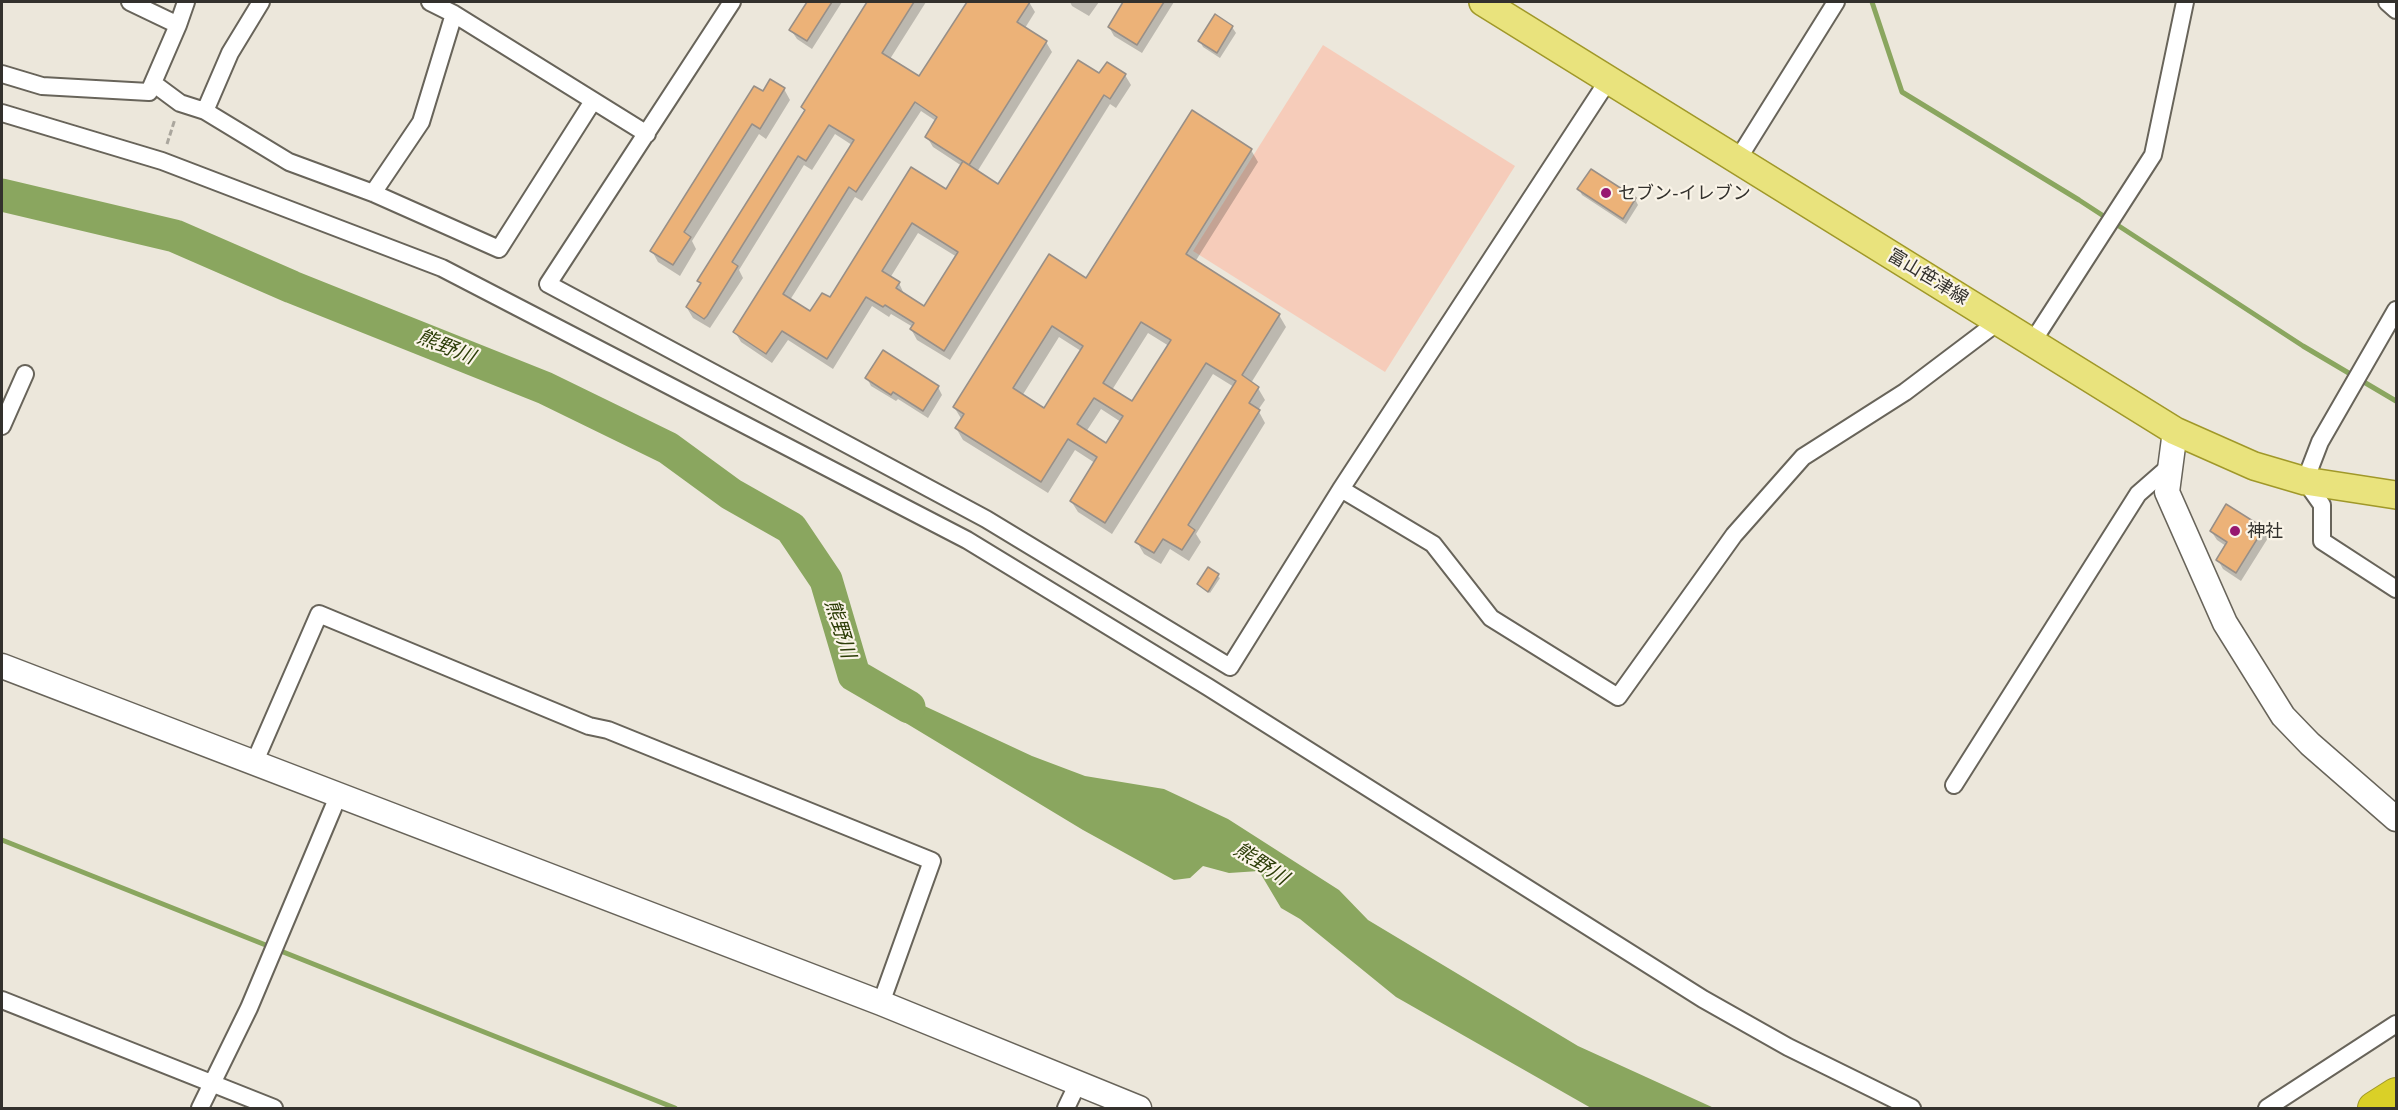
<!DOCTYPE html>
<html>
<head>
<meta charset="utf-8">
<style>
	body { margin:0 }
	#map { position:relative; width:2398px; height:1110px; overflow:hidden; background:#ece7db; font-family:"Public Sans",sans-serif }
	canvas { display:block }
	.frame { position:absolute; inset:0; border:3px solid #33312d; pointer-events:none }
</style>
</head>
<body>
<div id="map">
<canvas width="2398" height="1110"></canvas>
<div class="frame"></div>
</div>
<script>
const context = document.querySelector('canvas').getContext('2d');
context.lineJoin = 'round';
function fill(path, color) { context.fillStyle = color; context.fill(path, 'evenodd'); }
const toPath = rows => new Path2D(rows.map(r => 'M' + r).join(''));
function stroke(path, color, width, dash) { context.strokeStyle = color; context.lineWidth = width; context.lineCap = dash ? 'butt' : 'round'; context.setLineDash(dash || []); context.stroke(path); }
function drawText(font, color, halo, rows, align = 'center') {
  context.font = font + ' "Public Sans","Noto Sans JP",sans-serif'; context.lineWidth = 4.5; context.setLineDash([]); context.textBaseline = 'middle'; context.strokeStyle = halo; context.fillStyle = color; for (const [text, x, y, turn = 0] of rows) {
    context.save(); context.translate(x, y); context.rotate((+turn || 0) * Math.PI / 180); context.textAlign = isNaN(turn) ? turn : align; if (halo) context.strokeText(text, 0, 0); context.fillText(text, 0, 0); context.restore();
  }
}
fill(toPath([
	[1323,45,1515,166,1385,372,1193,251]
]), '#f6ccba');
fill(toPath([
	[875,683,1032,756,1085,776,1164,789,1228,819,1339,890,1368,920,1578,1046,1714,1108,1591,1108,1396,997,1300,919,1281,908,1259,871,1229,873,1203,866,1190,878,1174,880,1083,830,856,693]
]), '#8aa65f');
fill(toPath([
	[809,2,842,2,812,49,797,39,791,30],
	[869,2,926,2,890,59,920,78,968,4,964,2,1029,2,1035,12,1025,28,1046,42,1052,52,977,172,999,186,1100,76,1125,75,1131,85,1116,108,1110,104,950,360,917,340,911,329,913,327,891,314,889,317,872,306,833,369,788,340,772,363,741,342,735,332,852,145,835,134,812,170,804,165,739,270,743,278,710,328,693,318,687,308,701,285,699,281,805,112,802,107],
	[921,111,936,121,927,137,933,147,962,166,946,191,830,299,811,313,790,300,855,197,862,201],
	[918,233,957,257,925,308,904,294,899,283,890,278],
	[1070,2,1099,2,1089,16,1072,6],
	[1125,2,1174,2,1142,53,1114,36,1109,27],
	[1232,27,1236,33,1220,58,1203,47,1200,41],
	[784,89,790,100,766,139,759,134,692,241,696,249,680,276,658,262,652,251,763,93],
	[1251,150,1258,162,1195,262,1279,315,1286,327,1251,383,1258,388,1265,400,1258,410,1265,423,1196,534,1201,542,1189,561,1170,549,1161,564,1144,554,1137,542,1234,387,1213,374,1112,534,1078,512,1071,501,1095,463,1075,450,1048,493,963,440,956,428,962,420,954,407,1087,280],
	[1148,333,1169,346,1133,403,1112,390],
	[1059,337,1081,351,1045,410,1022,396],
	[1101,409,1121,422,1107,445,1086,432],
	[1579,189,1635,199,1638,205,1626,224,1582,195],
	[867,378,938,387,942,395,928,418,898,399,896,401,871,386],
	[2263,529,2268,538,2241,581,2223,569,2218,560,2226,546,2217,540,2211,531],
	[1208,569,1220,578,1210,593,1199,584]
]), '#0003');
stroke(toPath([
	[1872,2,1902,92,2079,200,2303,346,2396,401],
	[2,840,675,1108]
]), '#8aa65f', 5);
stroke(toPath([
	[2,195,175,236,292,287,545,388,668,448,731,494,791,528,826,580,854,675,909,707]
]), '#8aa65f', 33);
const building = toPath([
	[807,2,832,2,807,41,789,30,807,2],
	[867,2,914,2,882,53,919,76,967,2,1030,2,1017,22,1047,41,969,165,925,137,937,117,915,102,856,192,849,187,783,294,810,311,822,293,830,297,911,167,946,189,963,161,998,184,1078,60,1099,73,1107,62,1126,74,1110,99,1104,95,944,351,910,329,914,323,885,305,883,307,866,297,827,359,782,331,766,354,733,332,854,140,829,125,806,161,798,156,732,262,738,266,707,316,704,319,686,307,701,283,697,281,805,110,801,107,867,2],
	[912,223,958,252,924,306,896,288,900,282,882,271,912,223],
	[1123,2,1164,2,1137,45,1108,27,1123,2],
	[1215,14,1233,26,1217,53,1198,41,1215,14],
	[770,79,785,88,760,129,752,124,684,232,691,237,673,265,650,251,754,86,763,91,770,79],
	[1192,110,1252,149,1186,254,1280,314,1242,375,1259,387,1249,403,1260,410,1188,525,1195,530,1182,550,1163,539,1154,553,1135,542,1236,381,1206,363,1105,523,1070,501,1097,457,1068,439,1041,482,955,428,964,414,953,407,1049,254,1086,278,1192,110],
	[1141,322,1171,340,1132,401,1103,383,1141,322],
	[1052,326,1083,346,1044,408,1013,388,1052,326],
	[1094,398,1123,416,1106,443,1077,424,1094,398],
	[1591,169,1636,198,1623,219,1577,189,1591,169],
	[883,350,939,386,923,411,893,392,891,395,865,378,883,350],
	[2226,504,2264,528,2236,573,2216,560,2227,542,2210,531,2226,504],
	[1208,567,1219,574,1208,592,1197,584,1208,567]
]);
fill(building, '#ecb278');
stroke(building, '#988f87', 1.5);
const street = toPath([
	[130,2,178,25],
	[261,2,230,53,205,111,289,162,373,193,499,249,593,101],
	[430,2,454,14,647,134],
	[732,2,548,284,986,519,1230,667,1341,489,1609,79],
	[2387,2,2396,10],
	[2,74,42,86,149,92,178,25,186,2],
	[153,83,180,103,205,111],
	[2,113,162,161,442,268,967,540,1208,687,1703,999,1788,1047,1912,1108],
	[1738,159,1836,2],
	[373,193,421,122,454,14],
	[2396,310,2320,442,2305,481,2322,505,2322,541,2396,589],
	[2033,341,2153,155,2185,2],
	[2,426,25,374],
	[1341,489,1433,544,1491,618,1618,697,1734,535,1803,457,1905,392,1999,321],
	[255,761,319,614,589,726,608,730,932,861,881,1003],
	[1954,785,2138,494,2170,466],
	[2,1000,274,1108],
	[200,1108,249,1008,339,794],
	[1066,1108,1078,1083],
	[2267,1108,2396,1024]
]);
const secondary = toPath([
	[2175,431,2167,492,2225,623,2283,716,2310,744,2396,819],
	[2,666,881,1003,1139,1108]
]);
const primary = toPath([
	[1483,2,2175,431,2254,466,2305,481,2396,495]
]);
const highway = toPath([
	[2374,1108,2396,1094]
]);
stroke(street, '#68645a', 20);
stroke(secondary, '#68645a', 27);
stroke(primary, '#a09829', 30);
stroke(highway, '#a09829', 34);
stroke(toPath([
	[167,144,175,119]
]), '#aaa69d', 3, [6, 3]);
stroke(street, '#fff', 16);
stroke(secondary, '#fff', 24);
stroke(primary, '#e9e37d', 27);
stroke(highway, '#dad027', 32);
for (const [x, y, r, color] of [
	[1606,193,6,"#971870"],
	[2235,531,6,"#971870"]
]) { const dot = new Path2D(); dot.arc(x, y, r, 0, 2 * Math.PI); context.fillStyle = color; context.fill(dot); stroke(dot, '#faf4e8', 2); }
drawText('18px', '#33312d', '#faf4e8', [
	["セブン-イレブン",1618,193],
	["神社",2247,531]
], 'left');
drawText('18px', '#33312d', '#faf4e8', [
	["富山笹津線",1928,277,31]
]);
drawText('italic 20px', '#2c3d07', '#faf4e8', [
	["熊野川",446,347,22],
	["熊野川",840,629,73],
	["熊野川",1261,864,33]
]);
</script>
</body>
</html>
